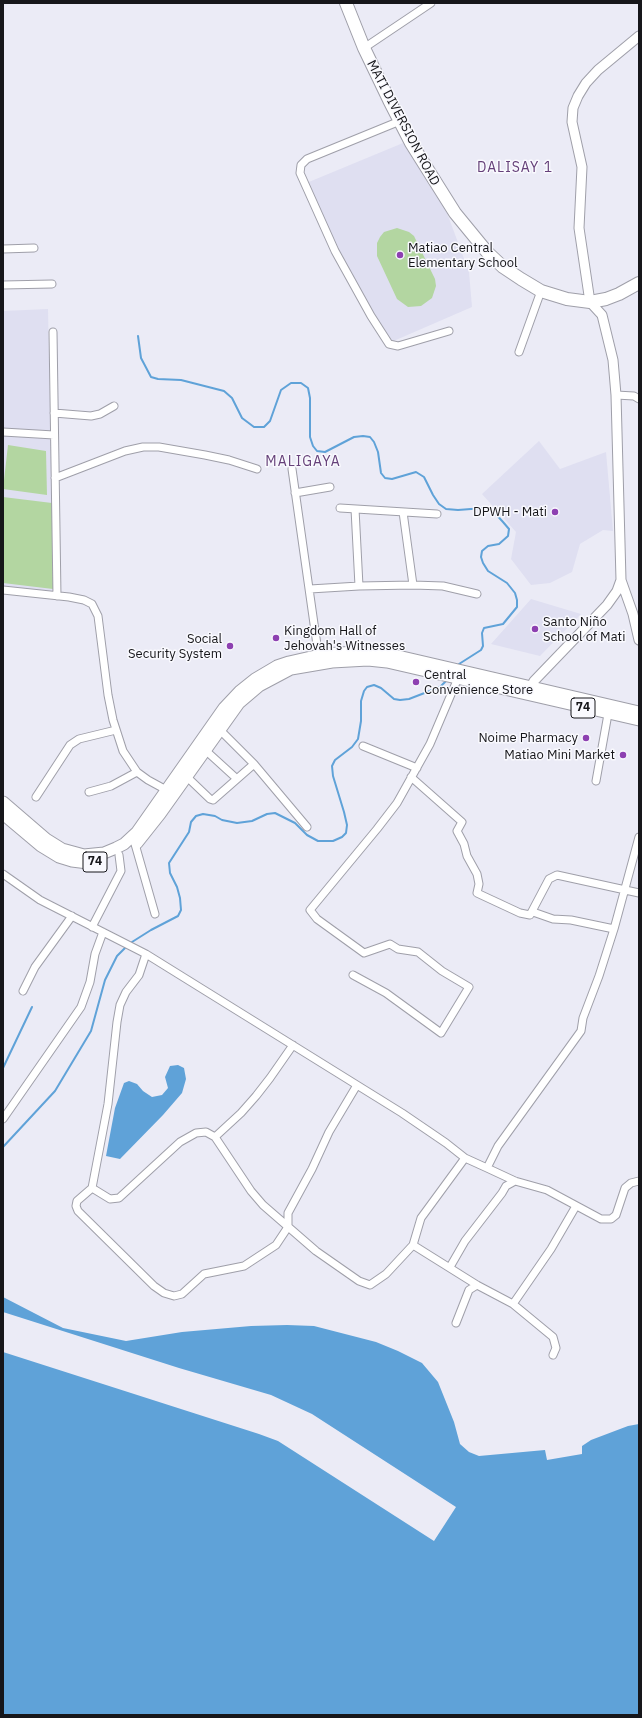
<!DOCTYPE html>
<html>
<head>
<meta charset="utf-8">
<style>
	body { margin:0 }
	#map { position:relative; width:642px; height:1718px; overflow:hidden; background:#ebebf6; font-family:"IBM Plex Sans",sans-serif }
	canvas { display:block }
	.frame { position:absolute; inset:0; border:4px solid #16161a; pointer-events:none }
</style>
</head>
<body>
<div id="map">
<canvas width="642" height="1718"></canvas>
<div class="frame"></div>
</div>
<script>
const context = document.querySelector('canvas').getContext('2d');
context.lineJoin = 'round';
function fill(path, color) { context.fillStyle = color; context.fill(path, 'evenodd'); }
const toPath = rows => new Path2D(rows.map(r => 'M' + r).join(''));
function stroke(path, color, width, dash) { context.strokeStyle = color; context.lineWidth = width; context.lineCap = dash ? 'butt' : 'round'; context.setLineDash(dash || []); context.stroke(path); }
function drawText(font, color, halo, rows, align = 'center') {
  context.font = font + ' "IBM Plex Sans",sans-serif'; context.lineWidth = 3; context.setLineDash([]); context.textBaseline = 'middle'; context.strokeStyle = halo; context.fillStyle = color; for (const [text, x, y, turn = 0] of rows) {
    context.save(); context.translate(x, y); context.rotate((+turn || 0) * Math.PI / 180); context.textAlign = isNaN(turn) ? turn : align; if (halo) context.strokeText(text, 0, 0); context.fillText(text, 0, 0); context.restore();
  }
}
fill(toPath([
	[403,143,447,213,469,272,472,307,389,343,367,308,304,184],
	[48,309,52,503,53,599,3,593,3,311],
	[539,441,560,469,606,452,613,531,603,530,580,544,572,572,550,583,531,585,511,559,516,532,482,494],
	[531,599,581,614,540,656,491,644]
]), '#dfdff1');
fill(toPath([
	[397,228,409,232,414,236,435,279,436,286,432,298,421,306,408,307,397,299,377,256,377,243,380,237,384,232],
	[8,445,46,451,47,495,3,489],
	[3,497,52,503,53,589,3,583]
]), '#b3d6a1');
fill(toPath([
	[178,1065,184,1068,186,1079,182,1093,163,1115,120,1159,106,1156,115,1108,124,1083,129,1081,137,1084,143,1091,152,1097,162,1095,168,1088,165,1077,170,1066],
	[3,1297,63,1328,126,1341,182,1332,251,1326,287,1325,314,1326,376,1342,398,1351,422,1363,438,1382,454,1422,460,1444,469,1452,479,1456,545,1450,547,1460,582,1454,582,1446,591,1440,628,1426,639,1424,639,1715,3,1715,3,1352,259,1434,278,1441,434,1541,456,1507,312,1414,271,1395,179,1368,3,1312]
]), '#5fa2d8');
stroke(toPath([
	[138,336,141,358,151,377,158,379,181,380,224,391,232,398,242,418,254,427,264,427,270,421,281,390,291,383,301,383,308,388,310,398,310,437,313,446,317,451,325,452,354,437,363,436,370,437,374,442,378,452,381,473,385,478,392,479,416,472,424,477,433,495,439,504,446,509,458,510,484,508,494,512,503,522,509,529,508,536,499,544,488,546,482,551,481,557,483,563,488,571,507,583,515,593,517,600,517,607,503,624,484,628,482,633,483,646,481,650,459,664],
	[132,942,151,930,178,916,181,910,180,898,177,887,170,873,169,863,189,832,191,822,196,816,203,814,215,816,222,820,237,823,252,821,267,814,275,813,295,823,307,835,318,841,333,841,342,837,346,833,347,825,344,812,333,776,332,766,335,760,352,747,358,739,361,721,361,701,364,691,367,687,374,685,381,688,394,699,400,700,409,699,440,687,447,680],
	[3,1068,32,1007],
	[3,1147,55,1091,91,1031,105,980,117,956,125,948]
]), '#5fa2d8', 2);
const street = toPath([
	[364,48,431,3],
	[400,121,307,159,301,165,300,173,335,251,371,316,389,344,398,346,449,331],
	[3,249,34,248],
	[3,285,52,284],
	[53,332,57,596],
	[519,352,541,291],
	[616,395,634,396,639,399],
	[54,413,91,416,100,414,114,406],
	[3,432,54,435],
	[292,469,319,659],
	[55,478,125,451,143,447,159,447,205,455,229,460,257,469],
	[295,493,330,487],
	[340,508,437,514],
	[403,512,413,585],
	[359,586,413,585,443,586,477,594],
	[310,589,359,586,355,509],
	[3,590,69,597,84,600,92,604,98,616,108,695,113,720,123,751,137,772,148,780,170,792],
	[219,729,254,764,307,827],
	[363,746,417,768],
	[203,748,237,779],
	[186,776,210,799,213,800,254,764],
	[411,777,462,822,457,831,464,844,467,856,477,874,479,884,477,893,520,913,530,915,549,879,557,875,639,893],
	[596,781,608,714],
	[89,792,111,786,137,772],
	[36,797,70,745,79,739,116,730],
	[639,837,614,929,599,976,583,1018,581,1031,498,1146,487,1168,515,1181,547,1190,601,1219,611,1219,616,1215,625,1188,631,1183,639,1181],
	[135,844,155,914],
	[3,874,40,900,146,954,402,1113,446,1143,465,1158,487,1168],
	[533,912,553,919,571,920,614,929],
	[92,927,121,871,119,855],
	[146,954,139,975,126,992,120,1005,117,1022,108,1104,92,1188,77,1201,76,1206,78,1211,154,1286,164,1293,174,1296,182,1294,204,1274,244,1266,276,1245,288,1227,288,1213,312,1169,329,1132,357,1085],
	[353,975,386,993,441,1033,469,987,442,971,418,952,398,949,390,944,364,953,317,919,310,910,377,829,397,803,430,744,458,678],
	[23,991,35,967,72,916],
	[3,1119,81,1007,90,982,95,954,103,932],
	[215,1137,241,1113,256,1096,270,1078,293,1045],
	[92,1188,110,1199,119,1198,180,1142,196,1133,206,1132,215,1137,251,1191,263,1205,316,1251,359,1281,370,1285,386,1274,413,1245,421,1218,465,1158],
	[413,1245,477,1285,513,1304,553,1337,556,1348,553,1355],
	[450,1267,465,1241,502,1193,506,1186,515,1181],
	[513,1304,551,1249,576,1206],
	[456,1323,469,1290,477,1285]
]);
const secondary = toPath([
	[621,580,633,614,639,640],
	[529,691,534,681,607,605,617,591,621,580,616,395,613,360,602,315,590,302,579,228,582,167,572,122,573,108,578,96,586,83,598,70,639,36]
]);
const primary = toPath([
	[3,802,46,839,62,849,84,855,104,853,116,848,124,844,137,832,224,708,240,691,255,679,277,666,289,662,324,654,356,652,398,656,639,712],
	[3,814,41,846,59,857,72,861,88,863],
	[137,843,160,814,239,703,259,686,291,669,332,662,368,660,387,662,639,720]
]);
const highway = toPath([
	[346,3,364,48,389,100,411,143,455,213,487,252,503,267,521,279,541,291,567,299,590,302,606,299,619,294,639,283]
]);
stroke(street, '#9f9fa9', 9);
stroke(secondary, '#9f9fa9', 11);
stroke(primary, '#9f9fa9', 13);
stroke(highway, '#9f9fa9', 14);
stroke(street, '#fff', 7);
stroke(secondary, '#fff', 9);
stroke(primary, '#fff', 11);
stroke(highway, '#fff', 12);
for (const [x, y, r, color] of [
	[400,255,4,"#8d40b1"],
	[555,512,4,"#8d40b1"],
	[535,629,4,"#8d40b1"],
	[276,638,4,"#8d40b1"],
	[230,646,4,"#8d40b1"],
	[416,682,4,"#8d40b1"],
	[586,738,4,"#8d40b1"],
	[623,755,4,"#8d40b1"]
]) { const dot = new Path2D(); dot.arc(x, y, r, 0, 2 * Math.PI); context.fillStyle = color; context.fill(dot); stroke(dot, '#f9f9fe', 1.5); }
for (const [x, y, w] of [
	[583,708,24],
	[95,862,24]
]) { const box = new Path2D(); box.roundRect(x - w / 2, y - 10, w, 20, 3); context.fillStyle = '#f9f9fe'; context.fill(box); stroke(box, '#16161a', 1); }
drawText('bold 12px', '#16161a', null, [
	["74",583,708],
	["74",95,862]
]);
drawText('13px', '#16161a', '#f9f9fe', [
	["MATI DIVERSION ROAD",403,123,62]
]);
drawText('13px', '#16161a', '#f9f9fe', [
	["Matiao Central",408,248],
	["Elementary School",408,263],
	["DPWH - Mati",547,512,"right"],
	["Santo Niño",543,622],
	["School of Mati",543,637],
	["Kingdom Hall of",284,631],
	["Jehovah's Witnesses",284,646],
	["Social",222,639,"right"],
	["Security System",222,654,"right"],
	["Central",424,675],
	["Convenience Store",424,690],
	["Noime Pharmacy",578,738,"right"],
	["Matiao Mini Market",615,755,"right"]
], 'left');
context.letterSpacing = '1px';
drawText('14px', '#654079', '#f9f9fe', [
	["DALISAY 1",515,168],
	["MALIGAYA",303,462]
]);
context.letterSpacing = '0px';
</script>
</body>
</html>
